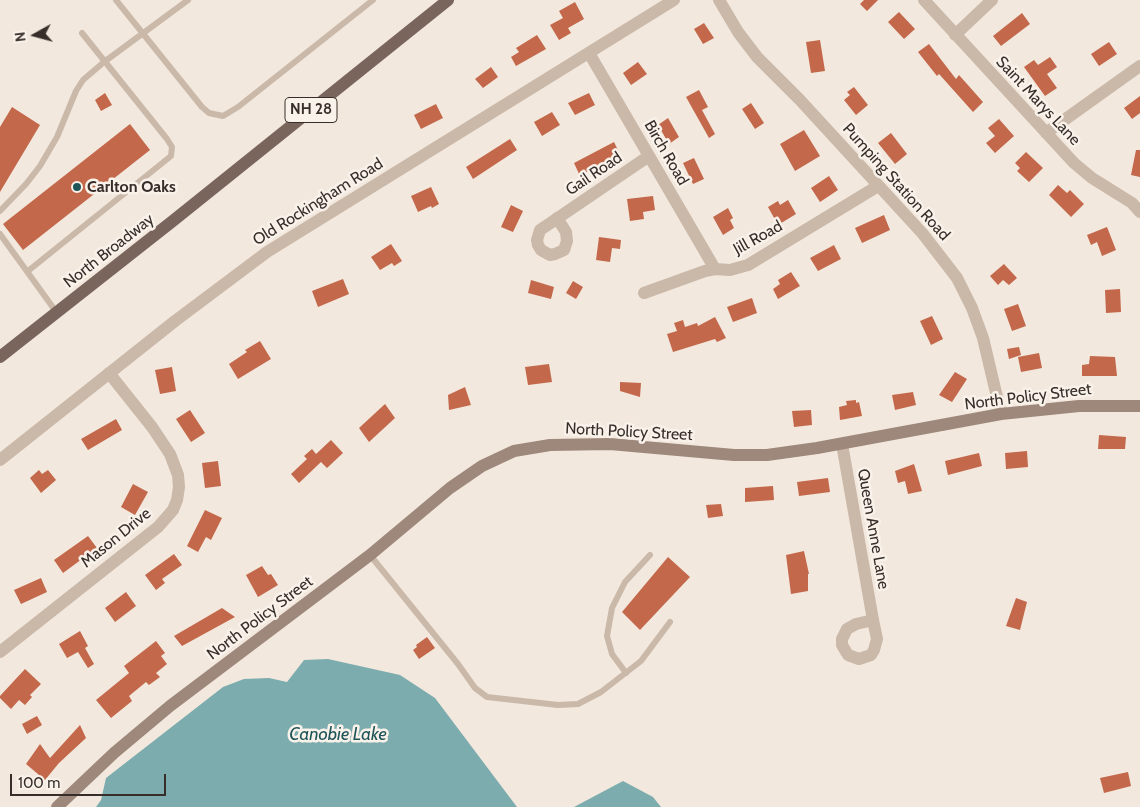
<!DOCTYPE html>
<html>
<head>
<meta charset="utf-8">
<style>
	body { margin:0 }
	#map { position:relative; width:1140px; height:807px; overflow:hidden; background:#f2e8dd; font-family:Cabin,sans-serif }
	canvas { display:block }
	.north { position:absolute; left:10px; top:10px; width:50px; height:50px; -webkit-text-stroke:4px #f9f2ea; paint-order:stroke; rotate:263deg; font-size:14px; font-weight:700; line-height:20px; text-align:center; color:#372e29 }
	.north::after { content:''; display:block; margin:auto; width:18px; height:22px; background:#372e29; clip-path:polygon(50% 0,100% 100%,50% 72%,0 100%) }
	.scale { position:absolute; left:10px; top:774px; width:156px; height:22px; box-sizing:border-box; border:2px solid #372e29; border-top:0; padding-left:6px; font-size:15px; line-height:18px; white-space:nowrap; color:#372e29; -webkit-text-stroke:4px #f9f2ea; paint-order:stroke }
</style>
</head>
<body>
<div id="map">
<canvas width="1140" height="807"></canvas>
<div class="north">N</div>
<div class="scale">100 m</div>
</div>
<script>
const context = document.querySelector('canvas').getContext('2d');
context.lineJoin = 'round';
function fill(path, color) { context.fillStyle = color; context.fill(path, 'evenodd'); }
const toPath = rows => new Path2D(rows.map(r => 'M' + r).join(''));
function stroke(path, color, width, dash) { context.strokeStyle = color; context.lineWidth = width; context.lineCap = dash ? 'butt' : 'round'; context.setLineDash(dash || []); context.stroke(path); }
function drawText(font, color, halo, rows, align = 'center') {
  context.font = font + ' Cabin,sans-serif'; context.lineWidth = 5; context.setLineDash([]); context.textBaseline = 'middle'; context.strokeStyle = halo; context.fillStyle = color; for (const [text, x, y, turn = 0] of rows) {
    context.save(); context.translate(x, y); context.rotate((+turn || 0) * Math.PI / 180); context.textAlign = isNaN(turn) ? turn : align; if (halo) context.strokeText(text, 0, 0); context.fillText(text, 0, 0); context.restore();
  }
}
fill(toPath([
	[328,659,400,675,435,698,517,807,96,807,101,800,106,778,223,687,244,679,269,678,287,682,304,660],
	[623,781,653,797,661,807,574,807]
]), '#7dacae');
fill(toPath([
	[864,0,878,0,867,11,860,4],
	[575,2,584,19,568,28,571,33,559,40,550,25,563,18,559,11],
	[899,12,915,29,904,39,888,22],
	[1022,13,1030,24,1001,46,993,36],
	[704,23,714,38,703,44,694,29],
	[537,35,546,49,516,66,511,57,519,52,516,48],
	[820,40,825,71,811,73,806,42],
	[1109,42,1117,54,1099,66,1091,54],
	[929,44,956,79,959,75,983,102,973,112,939,74,937,76,918,52],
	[1050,57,1057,67,1047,74,1057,88,1045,96,1024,67,1034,60,1038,65],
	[638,62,647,74,631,85,623,73],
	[491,67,498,77,483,88,475,79],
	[854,87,868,105,856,115,844,100,850,95,847,92],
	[699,90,708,107,702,110,715,134,709,138,686,97],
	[105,93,112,105,101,111,95,100],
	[589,93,595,105,575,115,568,103],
	[1140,96,1140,113,1132,119,1124,108],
	[751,103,764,123,755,129,742,109],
	[436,104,443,118,421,129,414,115],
	[12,107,40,125,0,192,0,127],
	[552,112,560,125,542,136,534,122],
	[668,118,679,137,669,144,658,125],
	[999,119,1014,136,995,153,986,143,995,136,988,128],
	[130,124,150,150,23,250,3,224],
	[804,130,820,156,795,171,780,144],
	[891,133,907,154,895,164,878,143],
	[510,139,517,150,473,179,466,167],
	[614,142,620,154,580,176,574,163],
	[1136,150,1140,150,1140,177,1131,175],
	[1026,152,1043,168,1029,182,1017,171,1020,168,1015,163],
	[694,158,704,179,693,184,683,163],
	[829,176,838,190,820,202,811,188],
	[1058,185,1067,193,1070,190,1084,204,1071,217,1049,195],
	[431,187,439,204,432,208,431,206,418,212,411,196],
	[653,196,655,210,643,212,644,219,630,221,627,199],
	[788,200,796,214,778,225,768,207,778,201,780,205],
	[511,205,523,211,513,232,501,227],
	[728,208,733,218,730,220,734,228,723,235,713,217],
	[884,215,890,230,862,243,855,228],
	[1107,227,1116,250,1102,256,1097,242,1091,245,1087,235],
	[599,237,621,240,620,249,612,248,610,262,596,260],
	[391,244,402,261,394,266,392,263,380,270,371,257],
	[834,245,841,259,818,271,810,258],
	[1004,264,1017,278,1009,285,1003,280,998,285,990,276],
	[791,272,800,286,778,299,773,289,780,284,778,280],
	[343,279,349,294,318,307,312,291],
	[531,280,554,287,551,299,528,293],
	[573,281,583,287,576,299,566,293],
	[1120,289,1121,312,1106,313,1105,290],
	[752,298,757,313,733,322,727,307],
	[1018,304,1026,326,1012,331,1004,309],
	[932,316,943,339,931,345,920,321],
	[715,317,726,338,717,342,715,339,673,352,667,334,677,331,674,323,683,320,685,327,697,323,698,326],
	[260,341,271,359,238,379,229,364,247,352,245,350],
	[1019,347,1021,355,1009,359,1007,349],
	[1039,353,1042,368,1021,372,1018,357],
	[1090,356,1115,357,1117,376,1082,376,1082,365,1089,364],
	[549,364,552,382,528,385,525,367],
	[172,367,176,391,160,394,155,370],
	[955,372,967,379,952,402,939,395],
	[620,382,641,383,640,397,620,391],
	[465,387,471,405,449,410,448,395],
	[913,392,916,405,895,410,892,395],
	[856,400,856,403,859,402,862,416,840,420,839,407,847,405,846,401],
	[385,404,395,418,369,442,359,428],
	[190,410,205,433,191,442,176,419],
	[811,410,812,425,794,427,792,411],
	[116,419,122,430,88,450,81,439],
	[1099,435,1126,437,1125,449,1098,449],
	[331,440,343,453,327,468,321,462,299,483,291,474,307,459,304,456,312,449,316,454],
	[1027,451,1028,467,1006,469,1005,453],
	[979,453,982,466,948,475,945,461],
	[218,461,221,486,205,488,202,463],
	[914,464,922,491,908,494,905,481,898,483,895,471],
	[39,470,42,474,48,470,56,480,41,493,30,478],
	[828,478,830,492,799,496,797,482],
	[133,484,148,492,135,515,121,507],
	[773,486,774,500,745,502,745,488],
	[721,504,723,516,708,518,706,505],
	[205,510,222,518,211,540,206,537,198,552,187,546],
	[88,536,97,548,63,573,54,560],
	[804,551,809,574,808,574,808,591,791,594,786,555],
	[174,554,182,565,162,579,165,583,156,590,145,575],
	[668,557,690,577,640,630,622,612],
	[262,566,268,575,271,574,278,585,258,597,246,575],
	[41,578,47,592,21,604,14,590],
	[126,592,136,606,115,622,105,608],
	[1016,598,1027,602,1020,630,1006,626],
	[222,608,235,617,182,646,174,636],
	[80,631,88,646,85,648,94,664,88,668,78,652,67,658,59,644],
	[427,637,435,648,419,659,413,650,417,647,416,645],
	[156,641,165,653,161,656,167,664,156,673,160,677,149,685,146,682,129,696,132,701,111,718,96,700,129,673,124,666],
	[25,669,41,684,30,695,32,697,25,705,19,700,11,709,0,698,0,696],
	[37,716,42,725,27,734,22,724],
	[80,725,86,738,59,763,45,780,26,764,40,744,50,758],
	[1128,772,1131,786,1104,793,1100,778]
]), '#c3684b');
stroke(toPath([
	[116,0,202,107,209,113,223,116,238,107,373,0],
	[0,211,26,184,40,166,57,137,76,91,83,80,104,62,188,0],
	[0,234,57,313],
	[28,271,171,156,172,147,167,139,82,33],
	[370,555,458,664,475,688,487,697,558,705,578,704,601,692,641,661,670,622],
	[626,673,612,654,607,636,612,608,625,582,650,555]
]), '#cab8a9', 6);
stroke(toPath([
	[719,0,738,32,757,57,800,100,923,234,957,278,972,308,983,338,1001,414],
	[924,0,1074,163,1092,178,1132,203,1140,212],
	[955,35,992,0],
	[589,53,715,269],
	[1046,133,1140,66],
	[557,218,566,232,567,241,564,250,555,254,550,255,541,250,538,245,537,240,540,230,549,224,649,156],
	[644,293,705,271,715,269,730,270,748,265,878,186],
	[842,444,873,620,877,639,874,650,871,655,859,659,848,655,842,645,842,639,847,629,856,624,873,620],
	[0,460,175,321,267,252,674,0],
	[0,652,158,527,173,510,177,500,179,487,178,475,170,454,152,427,109,373]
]), '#cab8a9', 12);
stroke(toPath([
	[57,807,114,753,170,706,370,555,450,488,482,466,514,451,550,445,610,444,734,455,767,455,817,448,1001,414,1079,406,1140,406]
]), '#9d887b', 12);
stroke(toPath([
	[0,357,174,220,448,0]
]), '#79655b', 12);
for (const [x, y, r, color] of [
	[77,187,5,"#1f5458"]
]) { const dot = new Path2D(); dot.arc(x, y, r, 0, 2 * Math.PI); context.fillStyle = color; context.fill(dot); stroke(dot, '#f9f2ea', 2); }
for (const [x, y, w] of [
	[311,110,52]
]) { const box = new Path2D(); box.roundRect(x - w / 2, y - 12.5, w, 25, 4); context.fillStyle = '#f9f2ea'; context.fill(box); stroke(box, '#372e29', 1); }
drawText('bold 15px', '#372e29', null, [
	["NH 28",311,110]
]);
drawText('16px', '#372e29', '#f9f2ea', [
	["Saint Marys Lane",1038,101,47],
	["Birch Road",666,153,60],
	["Gail Road",594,174,-34],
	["Pumping Station Road",896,182,48],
	["Old Rockingham Road",318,202,-32],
	["Jill Road",758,238,-29],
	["North Broadway",109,251,-38],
	["North Policy Street",1028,397,-7],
	["North Policy Street",629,432,3],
	["Queen Anne Lane",873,529,80],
	["Mason Drive",116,538,-39],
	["North Policy Street",260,618,-37]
]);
drawText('bold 16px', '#372e29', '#f9f2ea', [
	["Carlton Oaks",87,187]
], 'left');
drawText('italic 18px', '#1f5458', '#f9f2ea', [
	["Canobie Lake",338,735]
]);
</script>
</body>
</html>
